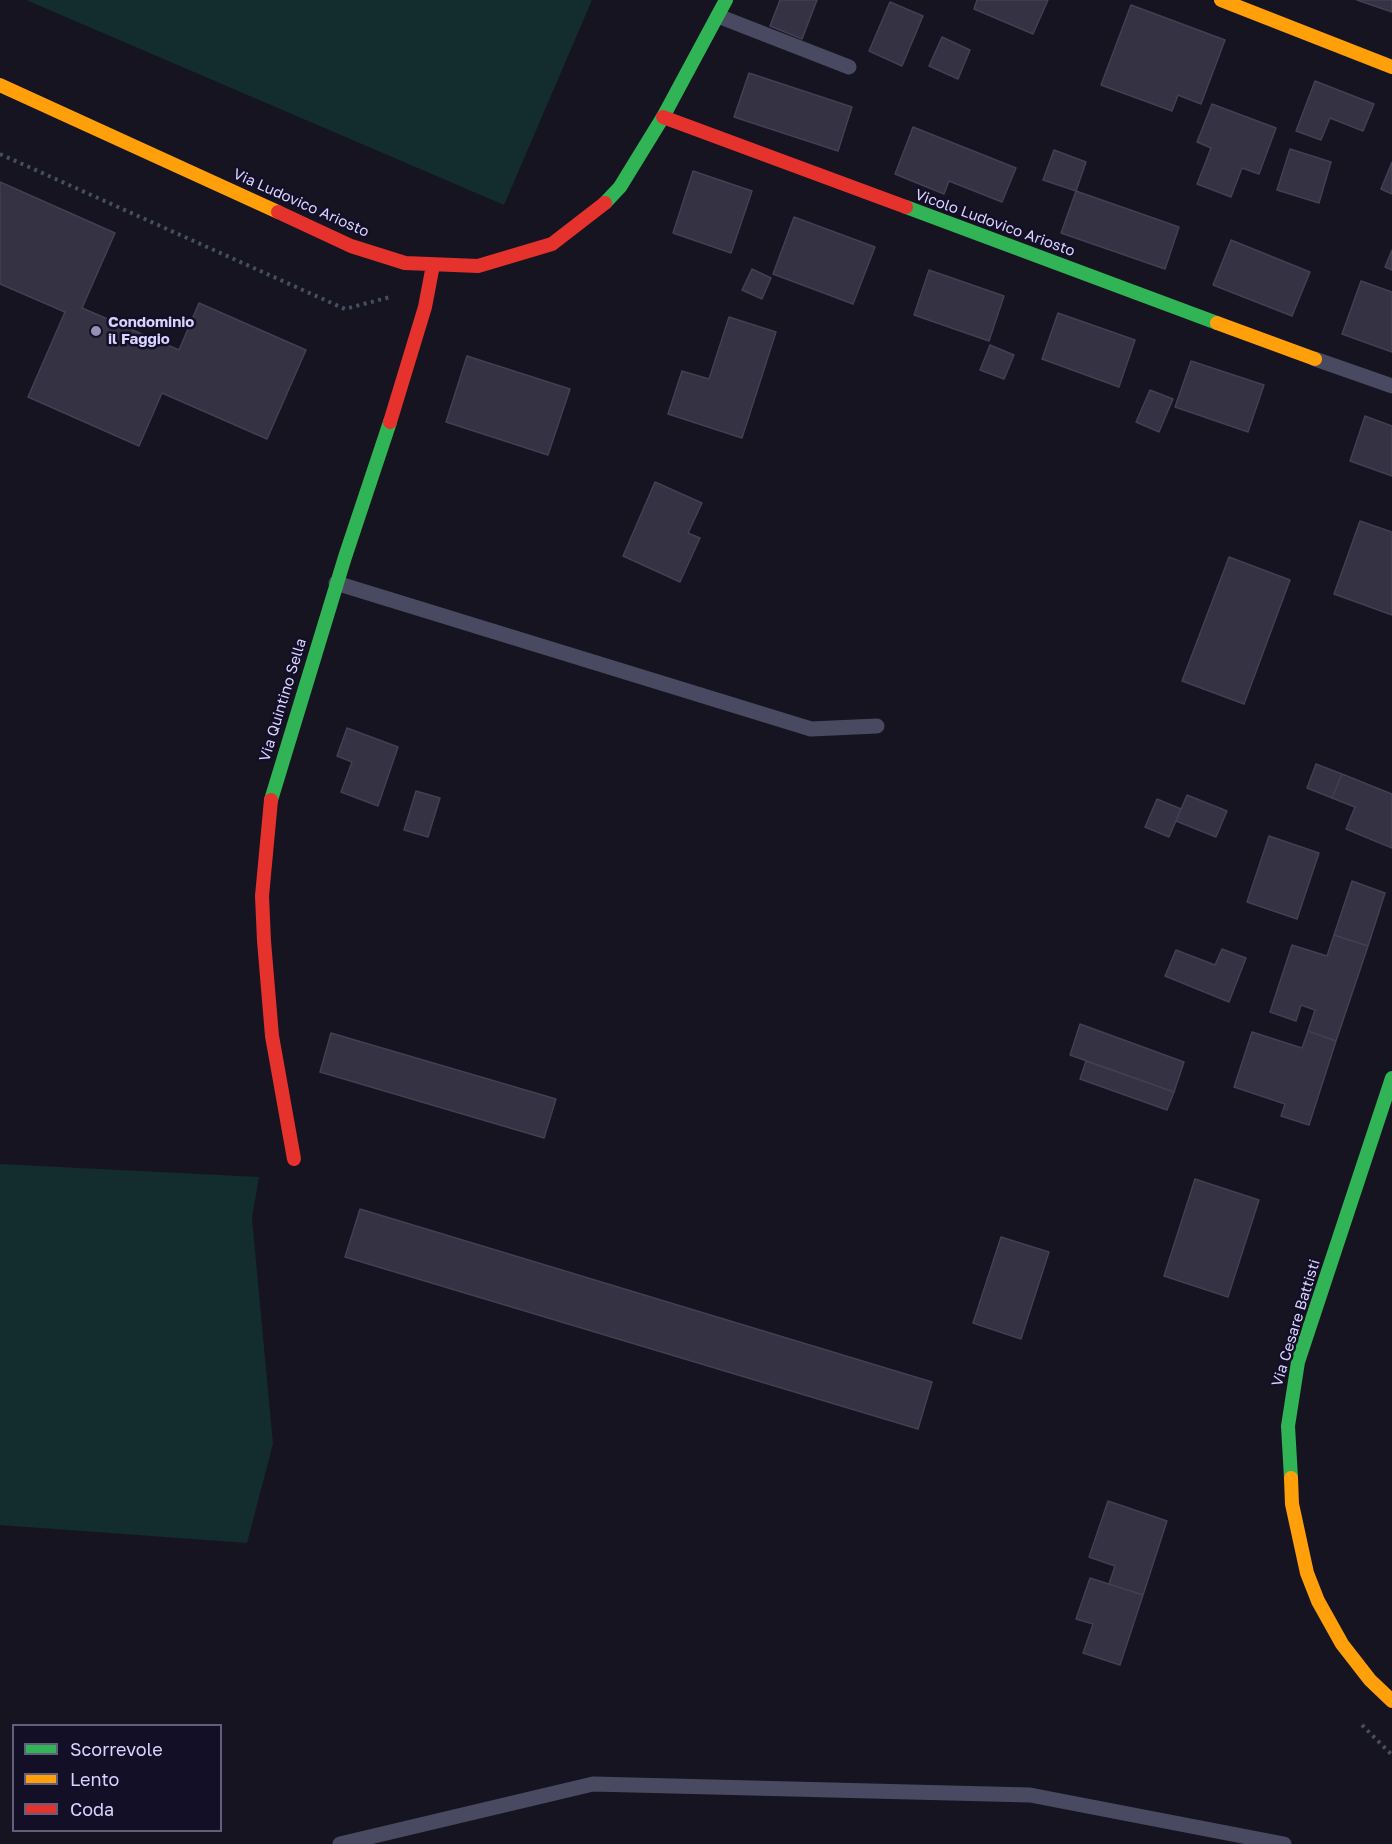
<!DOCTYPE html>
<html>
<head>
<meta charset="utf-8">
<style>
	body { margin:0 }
	#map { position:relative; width:1392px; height:1844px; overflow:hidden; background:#161421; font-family:"Golos Text",sans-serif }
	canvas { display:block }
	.legend { position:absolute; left:12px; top:1724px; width:210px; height:108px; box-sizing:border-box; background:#130f26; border:2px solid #625e7d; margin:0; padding:8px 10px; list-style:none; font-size:18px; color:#d9d4ff }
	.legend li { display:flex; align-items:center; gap:12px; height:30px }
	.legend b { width:30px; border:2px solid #625e7d }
</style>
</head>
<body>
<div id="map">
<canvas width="1392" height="1844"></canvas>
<ul class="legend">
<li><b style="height:8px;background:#30b455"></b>Scorrevole</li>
<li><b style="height:8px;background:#ff9f0a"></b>Lento</li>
<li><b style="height:8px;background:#e5322d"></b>Coda</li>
</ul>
</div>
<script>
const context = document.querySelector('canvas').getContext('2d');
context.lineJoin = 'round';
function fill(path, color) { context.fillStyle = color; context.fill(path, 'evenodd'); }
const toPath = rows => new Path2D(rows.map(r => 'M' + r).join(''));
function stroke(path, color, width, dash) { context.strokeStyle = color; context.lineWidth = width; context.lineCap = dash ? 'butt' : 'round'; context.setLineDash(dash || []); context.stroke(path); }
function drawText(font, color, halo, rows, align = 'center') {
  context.font = font + ' "Golos Text",sans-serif'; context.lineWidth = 5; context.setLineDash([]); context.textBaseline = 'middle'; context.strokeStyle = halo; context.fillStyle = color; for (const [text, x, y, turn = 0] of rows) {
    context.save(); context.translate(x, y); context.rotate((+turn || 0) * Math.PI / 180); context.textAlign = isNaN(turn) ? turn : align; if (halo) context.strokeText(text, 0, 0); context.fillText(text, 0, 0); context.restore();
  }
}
fill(toPath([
	[26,0,592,0,504,205],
	[0,1164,259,1177,252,1218,273,1444,247,1543,0,1525]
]), '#132c2d');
const building = toPath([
	[780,0,817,0,802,39,770,26,780,0],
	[977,0,1048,0,1033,34,974,9,977,0],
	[1357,0,1392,0,1392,12,1357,0],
	[890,2,923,16,902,66,869,51,890,2],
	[1131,5,1225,40,1201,104,1178,95,1172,111,1101,85,1131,5],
	[942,37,970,50,958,79,929,66,942,37],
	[749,73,852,107,838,151,734,117,749,73],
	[1315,81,1374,104,1363,131,1330,118,1321,140,1296,131,1315,81],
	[1212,104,1276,128,1259,174,1242,168,1231,197,1197,184,1211,148,1197,142,1212,104],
	[913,127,1016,168,1002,202,949,181,944,194,895,174,913,127],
	[1290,149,1331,162,1319,203,1277,190,1290,149],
	[1054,150,1086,162,1076,191,1043,180,1054,150],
	[1392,162,1392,194,1381,189,1392,162],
	[693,171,752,191,731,253,673,233,693,171],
	[0,182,115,233,82,308,179,350,199,303,306,350,267,439,162,393,139,446,28,397,65,312,0,284,0,182],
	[1076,191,1179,227,1165,269,1061,233,1076,191],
	[794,217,875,247,853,304,773,274,794,217],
	[1231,240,1310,272,1292,316,1213,285,1231,240],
	[1392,250,1392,270,1385,267,1392,250],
	[752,269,771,278,762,299,742,290,752,269],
	[929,270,1004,296,989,341,914,315,929,270],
	[1361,281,1392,292,1392,352,1342,334,1361,281],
	[1058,313,1135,340,1119,387,1042,359,1058,313],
	[729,317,776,332,742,438,668,414,682,371,709,379,729,317],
	[990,345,1014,355,1004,379,980,370,990,345],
	[467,356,570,389,548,455,446,422,467,356],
	[1191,361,1264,385,1248,432,1175,407,1191,361],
	[1150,390,1173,399,1159,432,1136,422,1150,390],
	[1365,416,1392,426,1392,476,1350,461,1365,416],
	[655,482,702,503,688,533,700,538,680,582,623,556,655,482],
	[1360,521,1392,532,1392,615,1334,594,1360,521],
	[1229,557,1290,580,1244,704,1182,681,1229,557],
	[347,728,398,747,378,806,341,792,352,762,337,756,347,728],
	[1316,764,1342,774,1332,798,1307,788,1316,764],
	[1342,774,1392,794,1392,848,1346,829,1355,807,1332,798,1342,774],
	[416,791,440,798,428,837,404,830,416,791],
	[1187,795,1227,811,1216,837,1176,821,1187,795],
	[1157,799,1181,809,1169,837,1145,827,1157,799],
	[1269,836,1319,853,1297,919,1247,902,1269,836],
	[1352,881,1385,893,1368,946,1334,935,1352,881],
	[1334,935,1368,946,1336,1041,1308,1031,1315,1010,1301,1005,1296,1021,1270,1012,1292,945,1327,956,1334,935],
	[1222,949,1246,958,1229,1002,1165,976,1176,950,1215,965,1222,949],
	[1080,1024,1184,1062,1174,1092,1070,1055,1080,1024],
	[1308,1031,1336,1041,1309,1125,1281,1116,1285,1104,1234,1087,1252,1032,1302,1048,1308,1031],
	[331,1033,556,1099,544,1138,320,1072,331,1033],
	[1086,1061,1174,1092,1167,1110,1080,1079,1086,1061],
	[1195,1179,1259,1200,1228,1297,1164,1276,1195,1179],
	[360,1209,932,1382,918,1429,345,1257,360,1209],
	[1001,1237,1049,1252,1021,1339,973,1323,1001,1237],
	[1108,1501,1167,1521,1143,1595,1109,1584,1115,1566,1089,1557,1108,1501],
	[1090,1578,1143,1595,1120,1665,1083,1653,1093,1624,1076,1619,1090,1578]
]);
fill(building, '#343243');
stroke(building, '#433f54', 1.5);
stroke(toPath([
	[0,154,345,309,390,297],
	[1362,1725,1392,1755]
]), '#44505f', 4, [3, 4.5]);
stroke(toPath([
	[718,16,849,67],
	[1315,359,1392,386],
	[336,583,811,729,877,726],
	[340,1844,593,1784,1030,1795,1284,1844]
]), '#4a4962', 15);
stroke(toPath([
	[605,203,620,187,663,117,726,0],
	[906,207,1217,323],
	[271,800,345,557,390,422],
	[1291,1478,1288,1426,1298,1362,1392,1078]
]), '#30b455', 14);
stroke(toPath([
	[1221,0,1392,67],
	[0,85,278,212],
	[1217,323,1315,359],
	[1291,1478,1292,1504,1307,1573,1318,1601,1342,1644,1370,1680,1392,1701]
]), '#ff9f0a', 14);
stroke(toPath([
	[663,117,906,207],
	[278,212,351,246,405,263,478,266,552,244,605,203],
	[390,422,425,307,433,265],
	[271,800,262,896,264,941,272,1036,294,1159]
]), '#e5322d', 14);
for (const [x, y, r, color] of [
	[96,331,6,"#9591b1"]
]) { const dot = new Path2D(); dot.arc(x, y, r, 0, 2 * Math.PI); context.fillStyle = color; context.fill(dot); stroke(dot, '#130f26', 2); }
drawText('15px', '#d9d4ff', '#130f26', [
	["Via Ludovico Ariosto",301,203,24],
	["Vicolo Ludovico Ariosto",995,223,20],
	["Via Quintino Sella",283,700,-73],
	["Via Cesare Battisti",1296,1323,-73]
]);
drawText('bold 15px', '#d9d4ff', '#130f26', [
	["Condominio",108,322],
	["il Faggio",108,339]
], 'left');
</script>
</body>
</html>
